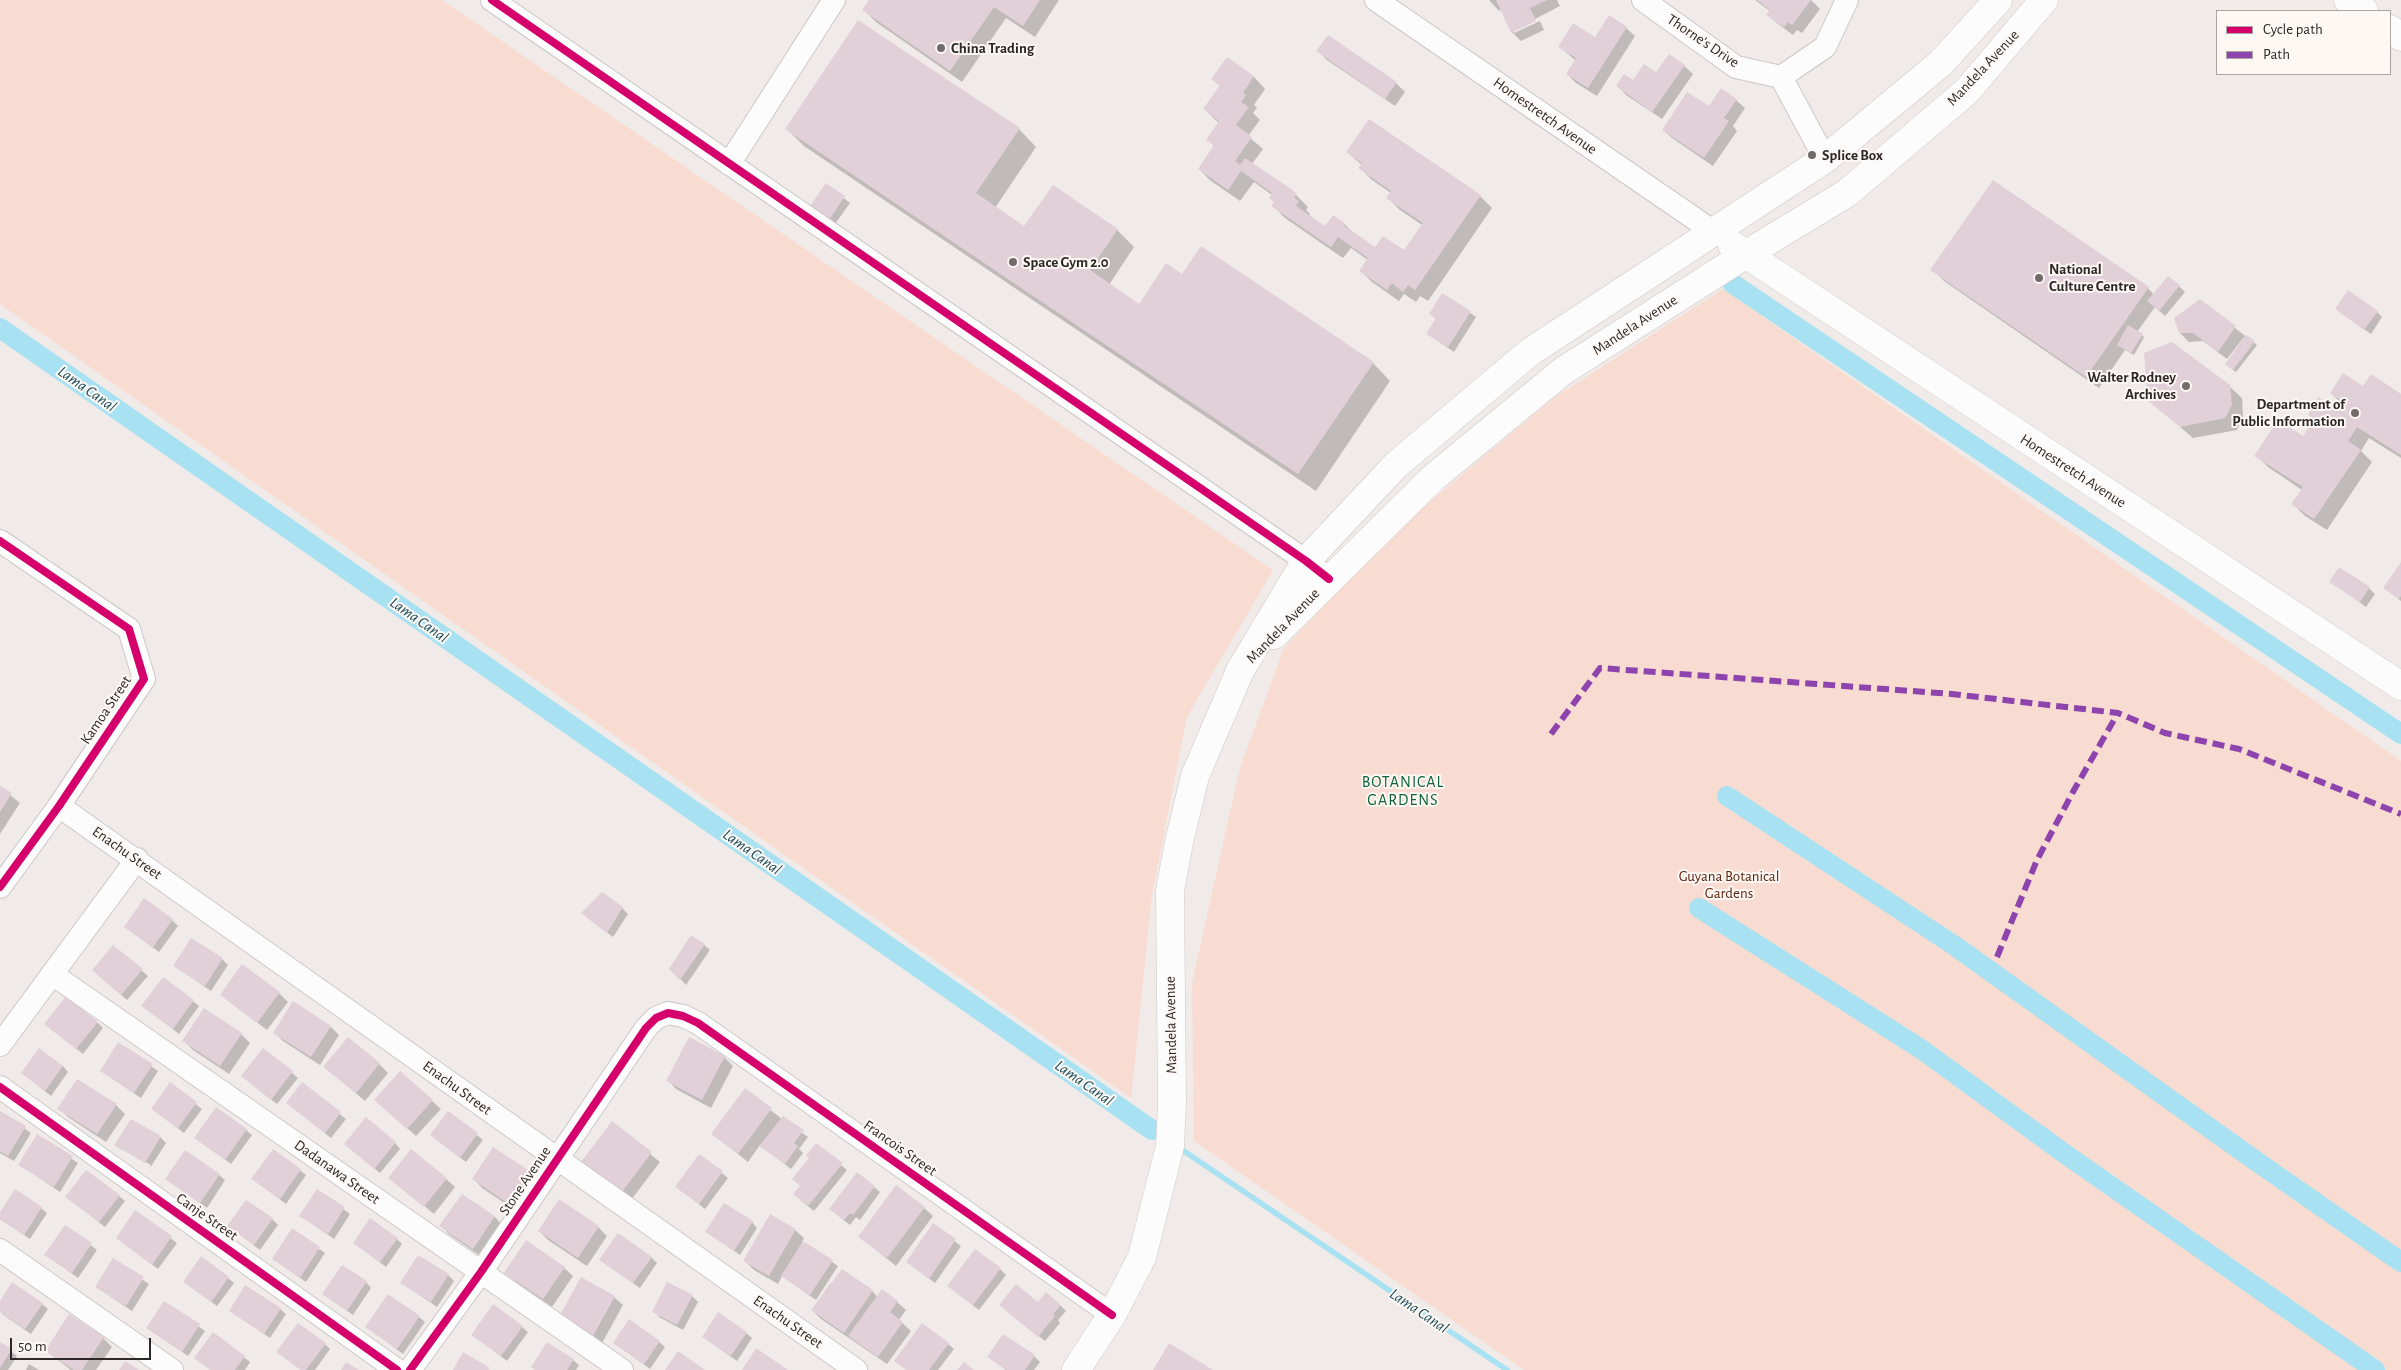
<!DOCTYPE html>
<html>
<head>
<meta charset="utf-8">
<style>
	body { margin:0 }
	#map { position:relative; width:2401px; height:1370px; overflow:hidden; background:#f0eae8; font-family:"Alegreya Sans",sans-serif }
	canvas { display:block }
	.legend { position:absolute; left:2216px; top:10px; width:175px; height:65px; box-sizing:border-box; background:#fef8f5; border:1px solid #aaa5a3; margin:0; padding:6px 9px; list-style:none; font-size:15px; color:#2c2827 }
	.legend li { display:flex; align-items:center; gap:10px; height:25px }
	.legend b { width:25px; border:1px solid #aaa5a3 }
	.scale { position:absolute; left:10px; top:1338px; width:141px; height:22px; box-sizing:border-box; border:2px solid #2c2827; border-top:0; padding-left:6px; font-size:15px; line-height:18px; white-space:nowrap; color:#2c2827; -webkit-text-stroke:4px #fef8f5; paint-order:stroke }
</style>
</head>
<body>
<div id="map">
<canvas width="2401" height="1370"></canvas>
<ul class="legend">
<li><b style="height:6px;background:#d6006c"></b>Cycle path</li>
<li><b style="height:6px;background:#8e44ad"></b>Path</li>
</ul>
<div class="scale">50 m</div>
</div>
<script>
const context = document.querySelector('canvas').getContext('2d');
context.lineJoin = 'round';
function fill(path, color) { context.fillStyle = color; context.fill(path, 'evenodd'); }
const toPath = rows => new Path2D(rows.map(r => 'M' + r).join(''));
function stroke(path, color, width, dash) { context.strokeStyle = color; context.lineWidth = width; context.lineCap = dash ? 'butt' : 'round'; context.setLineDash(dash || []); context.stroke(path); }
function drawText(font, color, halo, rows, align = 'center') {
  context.font = font + ' "Alegreya Sans",sans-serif'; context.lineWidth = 4; context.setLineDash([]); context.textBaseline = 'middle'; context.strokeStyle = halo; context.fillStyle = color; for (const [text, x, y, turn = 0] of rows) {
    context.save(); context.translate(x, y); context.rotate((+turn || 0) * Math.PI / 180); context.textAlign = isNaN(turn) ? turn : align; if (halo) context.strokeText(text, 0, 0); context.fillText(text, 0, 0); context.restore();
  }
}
fill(toPath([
	[0,0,442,0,1273,570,1187,717,1152,895,1131,1098,0,304],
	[1723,289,2401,761,2401,1370,1524,1370,1194,1141,1192,983,1240,768,1284,648,1395,531,1555,397]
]), '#f8dcd2');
fill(toPath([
	[871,0,1059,0,1035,37,1006,18,962,82,876,22,864,10],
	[1489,0,1557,0,1560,6,1514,30,1514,33,1540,21,1544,30,1521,41,1512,32,1502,9,1499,11],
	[1755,0,1811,0,1820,9,1802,33,1797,30,1793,35,1777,23,1768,15,1770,11],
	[1626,28,1635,36,1597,96,1576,83,1567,74,1576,61,1560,47,1595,38],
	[1318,51,1396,83,1405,92,1395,106,1327,60],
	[1227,59,1254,77,1265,89,1254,105,1257,108,1253,113,1260,120,1248,136,1263,149,1252,164,1296,195,1308,207,1306,210,1310,214,1308,217,1325,228,1344,224,1356,235,1375,249,1404,252,1422,225,1400,210,1388,198,1391,193,1372,180,1360,168,1362,165,1347,152,1369,120,1480,196,1492,208,1428,301,1420,296,1416,302,1404,294,1399,301,1372,282,1361,271,1368,260,1351,248,1343,258,1285,218,1273,206,1275,203,1272,195,1254,182,1240,201,1211,181,1199,169,1215,147,1208,139,1219,123,1204,109,1220,86,1213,79],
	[1684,66,1693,74,1662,119,1626,95,1618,86],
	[1736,100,1745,108,1733,126,1737,131,1713,166,1672,138,1663,130,1709,108],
	[786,128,1019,129,1036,147,995,208,1025,228,1117,230,1134,247,1109,285,1139,305,1183,276,1373,363,1390,381,1316,491,804,146],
	[827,185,850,203,835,224,817,212],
	[1932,269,2148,288,2154,295,2179,286,2185,292,2165,316,2155,307,2137,332,2144,337,2134,355,2125,350,2099,388,1944,281],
	[1443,294,1476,317,1454,352,1428,334,1437,320,1431,314],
	[2200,301,2257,345,2236,372,2229,367,2246,338,2244,337,2227,359,2203,341,2189,342,2180,333],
	[2336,309,2377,312,2382,317,2371,334],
	[2229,386,2242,398,2243,417,2237,430,2193,438,2149,400],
	[2364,388,2401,395,2401,458,2369,438,2361,451,2372,462,2327,530,2305,516,2293,504,2302,490,2268,467,2256,455,2303,438,2315,420,2309,414,2340,413,2343,405,2331,393],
	[2401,564,2401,601,2385,588],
	[2331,581,2369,588,2375,594,2366,607],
	[0,787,20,803,0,834],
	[622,908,628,914,613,937,589,919],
	[172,920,178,926,159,952,125,927],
	[704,945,710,950,686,985,671,969],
	[113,946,148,976,127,1000,99,976],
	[222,959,228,965,211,991,175,966],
	[163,979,199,1006,179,1034,143,1006],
	[279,993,288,1002,267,1030,221,995],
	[97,1022,103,1028,83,1054,51,1029],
	[331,1027,339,1035,320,1065,283,1041,274,1032],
	[241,1034,250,1043,229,1074,193,1050,184,1041],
	[119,1044,158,1071,141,1098,101,1071],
	[263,1049,298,1078,277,1104,242,1076],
	[724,1057,733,1066,711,1108,676,1089,668,1080],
	[379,1064,388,1073,365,1101,325,1067],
	[63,1066,68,1072,51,1096,22,1073],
	[78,1080,116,1105,125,1114,106,1142,68,1117,59,1108],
	[170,1084,202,1109,184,1133,152,1109],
	[302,1084,346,1119,331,1138,293,1108],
	[745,1090,782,1119,808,1137,799,1149,803,1153,791,1169,760,1145,748,1162,713,1134],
	[432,1101,441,1109,416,1136,385,1109],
	[0,1112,31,1133,14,1161,0,1153],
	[449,1112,483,1140,466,1162,437,1140],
	[612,1123,660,1162,631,1200,591,1170],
	[246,1130,252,1135,231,1164,195,1137],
	[38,1136,78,1163,60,1192,20,1165],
	[160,1137,166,1143,150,1168,151,1165,121,1148,121,1150,116,1145],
	[395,1143,400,1149,380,1173,351,1149],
	[816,1145,847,1170,814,1211,800,1200,801,1186],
	[274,1151,306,1175,286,1204,253,1179],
	[699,1155,728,1178,705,1209,676,1186],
	[530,1173,539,1181,518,1212,482,1188,474,1179],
	[219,1175,225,1180,207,1208,167,1179],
	[390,1178,446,1179,455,1187,434,1214],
	[874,1187,880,1192,860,1220,856,1217,850,1225,836,1214],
	[318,1190,350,1214,334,1239,301,1216],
	[462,1195,495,1217,503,1226,482,1257,450,1235,441,1226],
	[119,1196,125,1201,105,1227,67,1197],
	[41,1208,47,1213,30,1239,0,1219,0,1214],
	[924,1208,933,1216,896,1266,860,1237],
	[136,1212,177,1243,158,1269,117,1238],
	[272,1219,278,1225,260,1250,229,1226],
	[752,1222,757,1228,740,1255,707,1232],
	[933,1225,961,1246,935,1283,907,1262],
	[66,1227,97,1250,78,1278,46,1255],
	[598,1227,607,1236,587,1266,548,1240,539,1231],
	[292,1230,325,1253,306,1282,273,1259],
	[795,1230,804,1238,802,1242,838,1266,816,1300,782,1276,778,1284,754,1270,745,1261],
	[397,1239,402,1244,386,1267,354,1243],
	[651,1257,657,1263,640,1288,607,1265],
	[113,1260,149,1284,132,1311,96,1287],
	[564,1268,573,1276,552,1307,515,1281,506,1272],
	[1000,1269,1006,1275,979,1310,954,1291],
	[448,1275,454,1281,437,1307,402,1283],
	[228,1278,234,1283,217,1306,185,1282],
	[366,1282,371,1288,353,1315,324,1294],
	[830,1284,872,1291,878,1297,897,1302,906,1310,899,1320,911,1331,887,1364,821,1319,812,1310],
	[692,1296,698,1302,683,1330,659,1317,654,1311],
	[614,1297,623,1305,602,1343,570,1326],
	[0,1303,42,1304,48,1309,31,1334,2,1314],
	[165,1303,205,1331,188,1356,148,1328],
	[1038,1304,1060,1305,1066,1311,1058,1320,1060,1323,1045,1341,1006,1310],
	[280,1309,286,1314,270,1338,230,1311],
	[419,1317,425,1322,403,1354,367,1327],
	[522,1327,528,1332,507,1361,473,1335],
	[213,1333,250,1362,245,1370,210,1370],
	[746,1333,752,1338,737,1361,703,1337],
	[103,1338,112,1347,96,1370,71,1370,46,1351],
	[659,1342,665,1347,650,1369,614,1343],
	[0,1343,17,1356,8,1370,0,1370],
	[325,1344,330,1349,315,1370,301,1370,278,1352],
	[948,1344,954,1349,938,1370,906,1370],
	[1034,1356,1040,1362,1034,1370,1006,1370,989,1357],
	[573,1360,579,1365,576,1370,535,1370],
	[29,1364,39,1370,26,1370]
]), '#0003');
stroke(toPath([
	[1152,1130,1162,1136],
	[1178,1147,1507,1370]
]), '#a8e2f2', 5.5);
stroke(toPath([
	[1733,284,2401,734],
	[0,328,1152,1130],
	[1727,796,1955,946,2253,1159,2401,1262],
	[1699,908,1921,1049,2065,1154,2375,1370]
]), '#a8e2f2', 20);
fill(toPath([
	[869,0,1040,0,1023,26,994,7,950,71,862,10],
	[1496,0,1547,0,1530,8,1536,21,1511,33],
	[1757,0,1811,0,1792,25,1788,22,1784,27,1766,15,1770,10],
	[1609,15,1627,27,1588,88,1566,74,1576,58,1558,47,1573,23,1595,37],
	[858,20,1020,128,976,193,1024,226,1053,185,1118,229,1090,270,1139,304,1166,263,1182,274,1201,246,1374,362,1298,474,785,129],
	[1328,35,1397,82,1385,99,1316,51],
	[1669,54,1685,65,1652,112,1616,86,1624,74,1633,80,1644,64,1656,72],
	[1227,57,1254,76,1243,93,1246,95,1241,102,1249,107,1236,125,1252,137,1235,161,1240,165,1245,158,1291,189,1297,194,1294,198,1299,201,1296,206,1325,226,1333,215,1345,223,1343,225,1375,247,1383,236,1404,250,1423,223,1386,198,1391,191,1358,168,1362,163,1346,152,1369,119,1481,195,1415,290,1408,285,1403,292,1392,283,1387,290,1359,271,1368,258,1338,237,1331,247,1271,206,1274,202,1269,198,1272,193,1241,171,1228,190,1198,169,1214,145,1206,140,1219,121,1203,109,1220,85,1211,79],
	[1721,88,1737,99,1724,118,1729,121,1704,158,1662,130,1687,92,1709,106],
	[1993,180,2149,287,2086,377,1930,270],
	[826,183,845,196,829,220,810,206],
	[2168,276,2180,285,2159,311,2147,301],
	[2348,290,2378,311,2364,330,2335,309],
	[1442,293,1471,311,1448,347,1426,334,1436,318,1429,314],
	[2200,299,2236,326,2218,352,2193,333,2179,333,2174,318],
	[2128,325,2143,334,2131,353,2117,345],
	[2246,335,2255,341,2233,370,2225,364],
	[2172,342,2230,385,2232,405,2225,418,2180,427,2148,401,2144,353],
	[2343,373,2363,386,2371,374,2401,394,2401,455,2357,427,2348,441,2361,450,2314,519,2291,504,2303,487,2254,456,2278,420,2303,436,2314,419,2308,415,2318,397,2339,411,2344,403,2330,393],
	[2401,562,2401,596,2399,599,2383,588],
	[2339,567,2370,587,2360,602,2329,582],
	[0,786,12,793,0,812],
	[602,892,623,907,607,933,581,913],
	[144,898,173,919,153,947,124,927],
	[691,935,705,944,680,980,669,969],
	[191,938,223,958,205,986,173,966],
	[113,945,143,969,121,995,92,970],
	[242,964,280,992,257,1023,220,995],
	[163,977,194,1000,173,1029,141,1006],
	[66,996,98,1022,76,1049,44,1024],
	[293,1001,331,1026,311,1057,273,1033],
	[204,1008,242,1033,220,1066,182,1041],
	[348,1037,380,1063,356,1093,323,1067],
	[689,1037,725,1056,702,1100,666,1081],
	[118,1042,153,1064,134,1093,100,1071],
	[39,1048,63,1066,45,1091,21,1073],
	[263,1048,293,1071,271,1100,241,1076],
	[400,1071,433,1100,407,1129,374,1100],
	[77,1079,117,1104,97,1134,57,1109],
	[170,1082,197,1102,178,1128,151,1109],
	[302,1082,341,1112,325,1133,286,1103],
	[745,1088,772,1108,738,1154,711,1134],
	[216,1107,247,1129,225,1160,194,1138],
	[0,1111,26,1126,8,1156,0,1151],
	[448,1111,478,1133,460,1158,430,1135],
	[783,1116,804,1130,794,1143,798,1146,785,1164,759,1146],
	[366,1117,396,1142,374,1169,344,1144],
	[131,1119,161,1136,145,1163,114,1145],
	[612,1121,652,1152,622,1192,581,1162],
	[37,1134,73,1156,54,1187,18,1165],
	[816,1143,843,1163,808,1206,793,1194,800,1186,792,1179,809,1158,806,1156],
	[493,1147,531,1172,509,1204,472,1179],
	[273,1149,301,1169,280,1199,251,1179],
	[411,1149,447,1178,424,1207,388,1178],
	[185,1150,220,1174,200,1203,165,1179],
	[699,1154,723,1171,699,1204,675,1187],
	[86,1170,120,1195,99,1222,65,1197],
	[857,1172,875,1186,853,1215,850,1213,844,1220,829,1209],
	[896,1185,925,1207,887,1258,858,1237],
	[15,1189,42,1207,24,1235,0,1219,0,1212],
	[317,1189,345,1207,328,1234,299,1216],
	[462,1194,495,1216,473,1249,439,1226],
	[559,1199,599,1226,578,1258,538,1231],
	[246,1200,273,1218,254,1245,227,1226],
	[724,1203,753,1221,734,1251,705,1232],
	[135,1210,172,1236,152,1265,116,1238],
	[770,1214,796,1229,769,1276,743,1261],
	[370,1218,398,1238,380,1262,353,1243],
	[933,1223,956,1239,929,1279,906,1262],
	[65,1225,92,1243,72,1273,44,1255],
	[292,1228,320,1247,300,1278,272,1259],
	[618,1233,652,1257,633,1283,599,1260],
	[526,1240,565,1267,543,1299,504,1273],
	[803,1241,833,1260,810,1295,781,1276],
	[975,1249,1001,1268,973,1305,947,1286],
	[418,1255,449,1274,431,1302,400,1283],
	[201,1256,229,1277,211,1302,183,1282],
	[113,1258,144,1277,126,1306,95,1287],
	[342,1265,367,1281,347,1311,322,1294],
	[842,1269,873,1290,844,1333,811,1310],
	[581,1277,615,1296,593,1336,559,1317],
	[12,1282,43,1303,25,1329,0,1312,0,1301],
	[667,1282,693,1295,677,1325,652,1312],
	[1016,1284,1038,1302,1046,1292,1061,1305,1053,1314,1055,1316,1038,1337,999,1305],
	[245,1285,281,1308,264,1334,229,1311],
	[882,1289,898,1301,890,1312,903,1322,878,1357,848,1336],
	[388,1294,420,1316,397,1349,365,1327],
	[164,1301,200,1324,182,1352,146,1328],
	[493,1304,523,1326,501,1356,471,1335],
	[718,1312,747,1332,731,1356,702,1337],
	[69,1314,104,1337,82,1370,74,1370,45,1351],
	[629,1319,660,1341,644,1364,613,1343],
	[298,1323,326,1343,306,1370,301,1370,276,1352],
	[922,1323,949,1343,929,1370,906,1370,894,1361],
	[213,1332,245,1356,235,1370,210,1370,194,1358],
	[1003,1334,1035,1355,1025,1370,1007,1370,987,1357],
	[0,1342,12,1349,0,1368],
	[547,1342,574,1359,567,1370,535,1370,531,1367],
	[1169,1343,1213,1370,1153,1370],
	[756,1348,788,1370,742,1370],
	[678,1351,705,1370,665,1370],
	[463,1352,490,1368,488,1370,453,1370],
	[125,1361,139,1370,119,1370],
	[346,1362,359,1370,341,1370],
	[964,1362,974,1370,957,1370]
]), '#e2d0d8');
const street = toPath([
	[492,0,1306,561,1329,579],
	[1376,0,1714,232],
	[1643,0,1736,67,1781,77,1825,47,1847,0],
	[1781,77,1825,159],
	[729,164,834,0],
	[0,541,129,629,144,679,59,806,0,887],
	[59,806,856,1370],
	[52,974,622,1370],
	[0,1045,137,859],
	[0,1087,397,1370],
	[0,1250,172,1370],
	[410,1370,481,1272,646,1028,656,1018,668,1013,683,1016,698,1023,1112,1315]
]);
const secondary = toPath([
	[2348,0,2364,11],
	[2390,29,2401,37],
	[1732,245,2401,686],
	[1274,635,1434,477,1563,371,1745,255,1847,193,1967,91,2044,0],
	[1076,1370,1112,1315,1142,1257,1170,1146,1172,1103,1170,891,1179,842,1195,776,1240,671,1306,561,1396,465,1530,352,1825,159,1941,63,1998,0]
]);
stroke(street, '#ccc8c6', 24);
stroke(secondary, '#ccc8c6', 29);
stroke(street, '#fdfcfc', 22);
stroke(secondary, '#fdfcfc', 28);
stroke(toPath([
	[1551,734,1600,668,1952,694,2118,713,2165,733,2239,749,2401,814],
	[1997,957,2037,860,2074,790,2118,713]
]), '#8e44ad', 6, [12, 6]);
stroke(toPath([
	[492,0,1306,561,1329,579],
	[0,541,129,629,144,679,59,806,0,887],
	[0,1087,397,1370],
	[410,1370,481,1272,646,1028,656,1018,668,1013,683,1016,698,1023,1112,1315]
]), '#d6006c', 8);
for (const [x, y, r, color] of [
	[941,48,5,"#716c6b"],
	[1812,155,5,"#716c6b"],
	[1013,262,5,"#716c6b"],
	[2039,278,5,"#716c6b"],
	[2186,386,5,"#716c6b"],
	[2355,413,5,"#716c6b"]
]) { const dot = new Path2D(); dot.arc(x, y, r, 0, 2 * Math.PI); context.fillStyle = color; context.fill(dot); stroke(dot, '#fef8f5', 2); }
drawText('15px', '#2c2827', '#fef8f5', [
	["Thorne's Drive",1703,41,34],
	["Mandela Avenue",1983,68,-47],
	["Homestretch Avenue",1545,116,35],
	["Mandela Avenue",1635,325,-33],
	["Homestretch Avenue",2073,471,33],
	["Mandela Avenue",1283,626,-46],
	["Kamoa Street",106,710,-56],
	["Enachu Street",127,853,35],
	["Mandela Avenue",1171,1025,-91],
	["Enachu Street",457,1088,36],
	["Francois Street",900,1148,35],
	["Dadanawa Street",337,1172,35],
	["Stone Avenue",525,1181,-56],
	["Canje Street",207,1217,35],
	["Enachu Street",788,1322,35]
]);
drawText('bold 15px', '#2c2827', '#fef8f5', [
	["China Trading",951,48],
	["Splice Box",1822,155],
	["Space Gym 2.0",1023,262],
	["National",2049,269],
	["Culture Centre",2049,286],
	["Walter Rodney",2176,377,"right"],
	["Archives",2176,394,"right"],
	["Department of",2345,404,"right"],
	["Public Information",2345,421,"right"]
], 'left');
drawText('15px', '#5a250e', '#fef8f5', [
	["Guyana Botanical",1729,876],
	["Gardens",1729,893]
]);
drawText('italic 16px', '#184b58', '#fef8f5', [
	["Lama Canal",87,389,35],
	["Lama Canal",419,620,35],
	["Lama Canal",752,852,35],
	["Lama Canal",1084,1083,35],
	["Lama Canal",1419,1311,34]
]);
context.letterSpacing = '1px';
drawText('16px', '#0f6239', '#fef8f5', [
	["BOTANICAL",1403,782],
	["GARDENS",1403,800]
]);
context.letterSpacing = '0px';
</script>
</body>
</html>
